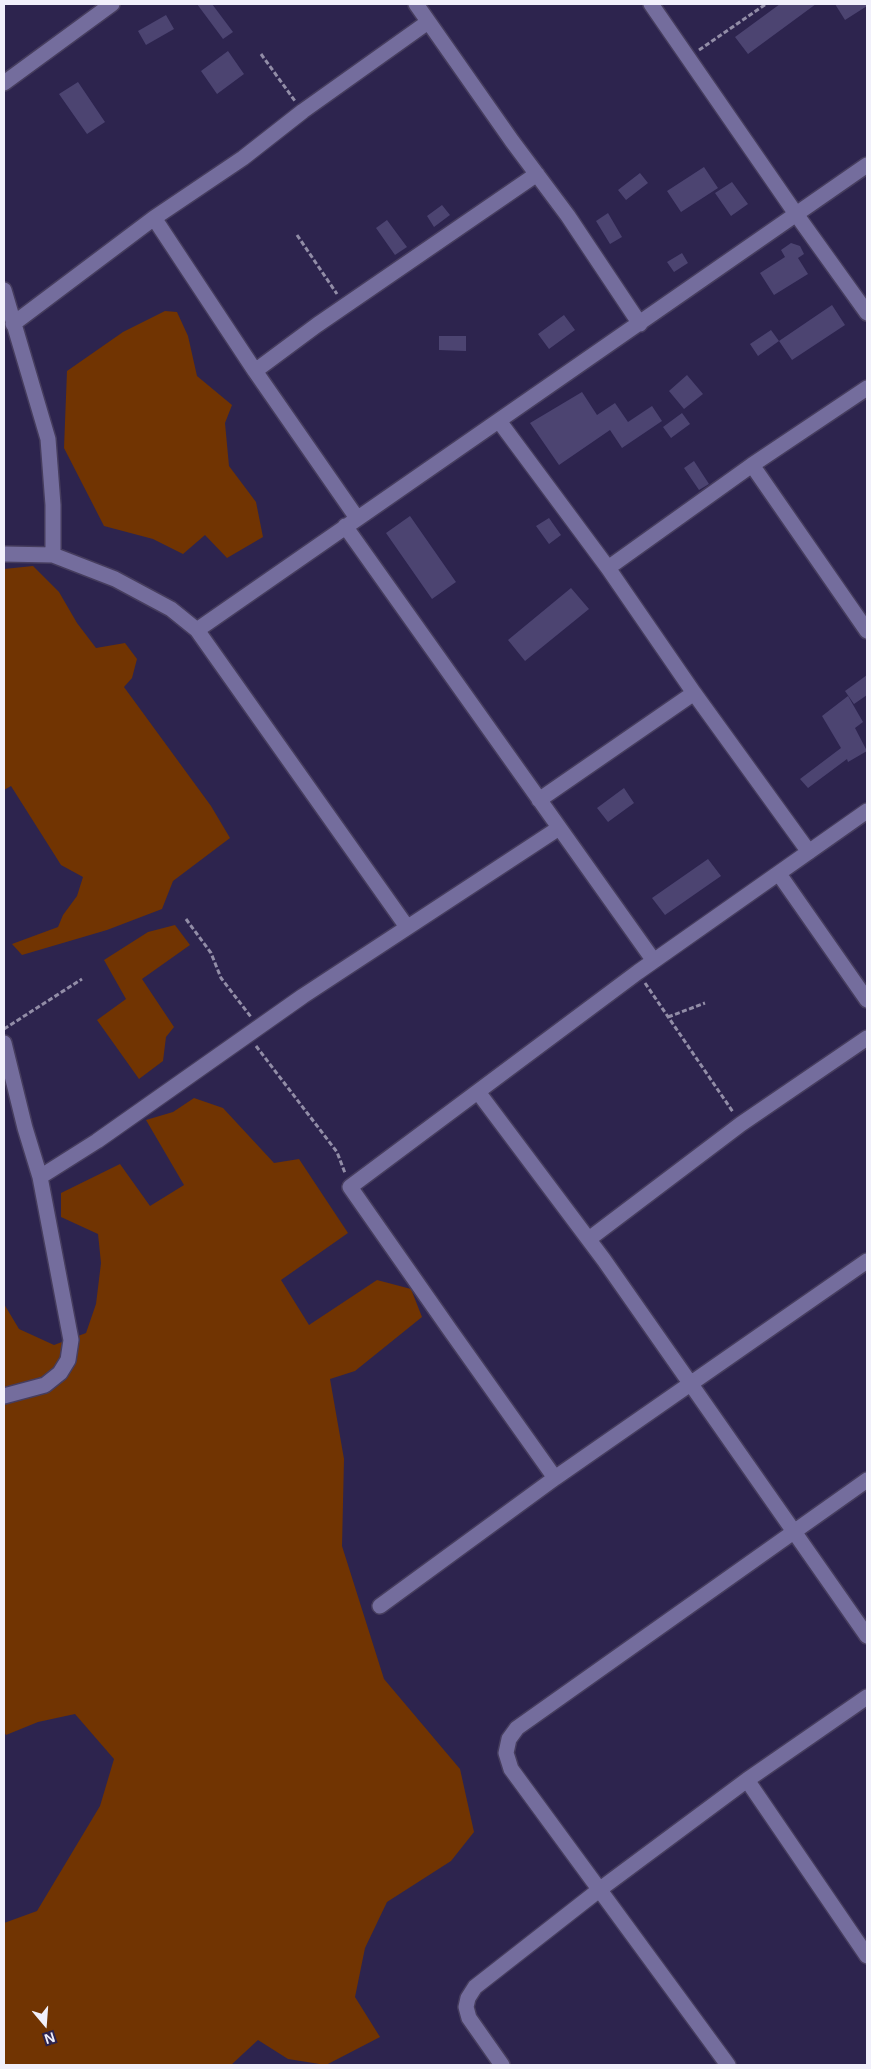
<!DOCTYPE html>
<html>
<head>
<meta charset="utf-8">
<style>
	body { margin:0 }
	#map { position:relative; width:871px; height:2069px; overflow:hidden; background:#2d244e; font-family:Arial,sans-serif }
	canvas { display:block }
	.frame { position:absolute; inset:0; border:5px solid #f1f0fb; pointer-events:none }
	.north { position:absolute; left:20px; top:1999px; width:50px; height:50px; -webkit-text-stroke:4px #2d244e; paint-order:stroke; rotate:162deg; font-size:14px; font-weight:700; line-height:20px; text-align:center; color:#f1f0fb }
	.north::after { content:''; display:block; margin:auto; width:18px; height:22px; background:#f1f0fb; clip-path:polygon(50% 0,100% 100%,50% 72%,0 100%) }
</style>
</head>
<body>
<div id="map">
<canvas width="871" height="2069"></canvas>
<div class="frame"></div>
<div class="north">N</div>
</div>
<script>
const context = document.querySelector('canvas').getContext('2d');
context.lineJoin = 'round';
function fill(path, color) { context.fillStyle = color; context.fill(path, 'evenodd'); }
const toPath = rows => new Path2D(rows.map(r => 'M' + r).join(''));
function stroke(path, color, width, dash) { context.strokeStyle = color; context.lineWidth = width; context.lineCap = dash ? 'butt' : 'round'; context.setLineDash(dash || []); context.stroke(path); }
fill(toPath([
	[165,311,177,312,188,336,197,376,232,405,225,423,229,466,256,502,263,537,227,558,205,535,183,554,153,539,104,526,64,448,67,371,123,332],
	[33,566,59,592,77,623,96,648,125,643,137,659,132,678,124,687,211,806,230,838,173,881,162,909,107,930,22,955,12,944,58,927,63,915,77,896,83,877,61,865,11,786,4,790,4,569],
	[175,925,190,945,142,979,174,1027,166,1037,163,1061,139,1079,97,1020,126,999,104,960,148,932],
	[194,1098,223,1108,274,1163,299,1159,348,1233,281,1280,309,1325,377,1280,411,1289,422,1317,355,1371,330,1379,344,1459,342,1546,384,1679,460,1769,474,1832,451,1861,387,1902,365,1948,355,1997,380,2037,326,2065,288,2059,258,2040,231,2065,4,2065,4,1923,37,1911,100,1806,114,1759,75,1714,38,1722,6,1735,4,1732,4,1304,19,1329,54,1345,86,1333,96,1304,101,1263,98,1234,61,1217,61,1193,120,1164,150,1206,184,1185,146,1120,173,1112]
]), '#713402');
fill(toPath([
	[197,4,212,4,233,32,223,39],
	[780,4,816,4,748,54,735,37],
	[835,4,867,4,867,6,845,20],
	[166,15,174,29,146,45,138,31],
	[228,51,244,74,217,94,201,71],
	[78,82,105,122,87,134,59,94],
	[704,167,718,188,681,212,667,191],
	[640,173,648,183,626,200,618,190],
	[732,182,748,204,731,216,715,193],
	[442,205,450,215,434,227,427,216],
	[608,213,622,237,610,244,596,221],
	[387,220,407,247,395,255,376,228],
	[791,243,800,246,804,254,798,258,808,274,774,295,760,273,785,257,781,250],
	[682,253,688,263,674,272,667,262],
	[832,305,845,325,792,360,779,341],
	[564,315,575,330,549,349,538,334],
	[771,330,779,341,758,356,750,344],
	[439,336,466,336,466,351,439,350],
	[687,375,703,394,684,409,669,391],
	[582,392,597,415,615,403,628,422,652,406,662,421,622,448,610,430,559,465,530,423],
	[682,413,690,424,671,438,663,427],
	[694,461,709,484,699,490,684,468],
	[410,516,456,582,432,599,386,533],
	[549,518,561,535,549,544,536,526],
	[571,588,589,609,525,661,508,640],
	[867,675,867,695,854,704,845,691],
	[848,696,863,722,855,728,867,751,848,762,847,759,808,788,800,779,841,748,822,716],
	[624,788,634,803,608,822,597,808],
	[708,859,721,876,665,915,652,898]
]), '#4c4471');
const minor = toPath([
	[416,4,512,141,568,216,640,324],
	[651,4,796,214,867,313],
	[4,83,112,4],
	[154,218,255,371,357,518],
	[4,290,48,439,53,505,53,555],
	[13,324,154,218,243,158,303,111,428,22],
	[255,371,317,325,537,174],
	[499,421,608,568,694,693,809,852],
	[752,465,867,631],
	[345,526,654,961],
	[4,554,53,555,115,579,171,609,197,630,407,927],
	[608,568,752,465,867,388],
	[197,630,867,165],
	[539,800,694,693],
	[779,874,867,1000],
	[4,1043,25,1128,40,1177,71,1340,68,1360,60,1373,45,1385,4,1396],
	[478,1092,604,1260,867,1636],
	[40,1177,97,1141,303,996,559,828],
	[589,1239,741,1124,867,1038],
	[555,1478,450,1330,350,1187,638,972,867,811],
	[380,1606,555,1478,867,1261],
	[747,1780,867,1956],
	[502,2065,469,2018,466,2007,468,1998,475,1987,599,1890,747,1780,867,1697],
	[728,2065,511,1769,506,1753,509,1739,517,1728,867,1480]
]);
stroke(minor, '#463d5e', 18);
stroke(toPath([
	[699,50,766,4],
	[261,54,295,101],
	[297,235,337,294],
	[186,919,211,953,221,978,251,1017],
	[645,983,733,1112],
	[668,1017,705,1003],
	[4,1029,82,979],
	[256,1046,337,1152,345,1173]
]), '#928da7', 3, [5, 2.5]);
stroke(minor, '#746d9d', 15);
</script>
</body>
</html>
